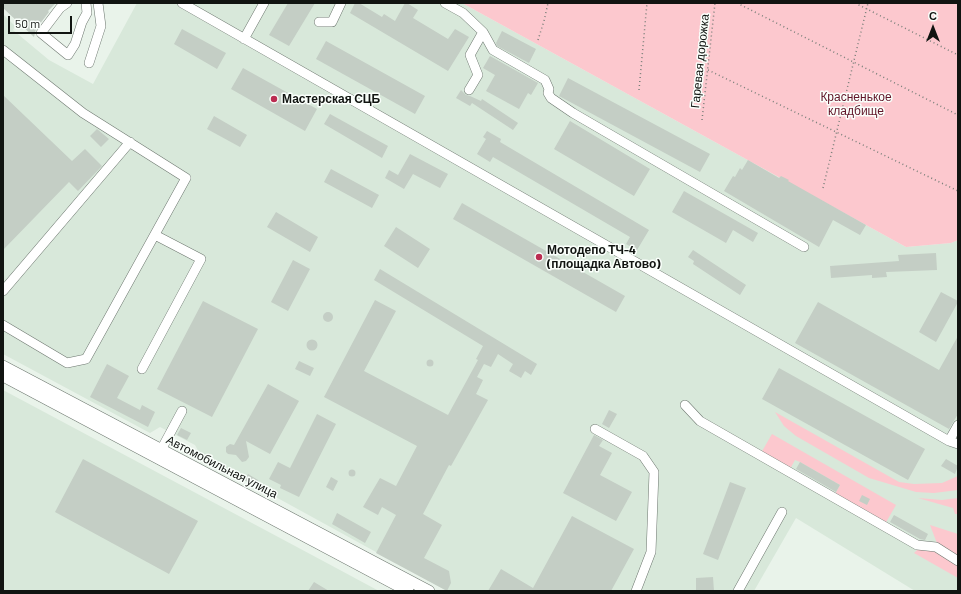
<!DOCTYPE html>
<html>
<head>
<meta charset="utf-8">
<style>
	body { margin:0 }
	#map { position:relative; width:961px; height:594px; overflow:hidden; background:#e9f3ea; font-family:Barlow,sans-serif }
	canvas { display:block }
	.frame { position:absolute; inset:0; border:4px solid #111411; pointer-events:none }
	.north { position:absolute; left:913px; top:8px; width:40px; height:40px; -webkit-text-stroke:3px #fafffb; paint-order:stroke; rotate:0deg; font-size:11px; font-weight:700; line-height:16px; text-align:center; color:#111411 }
	.north::after { content:''; display:block; margin:auto; width:14px; height:18px; background:#111411; clip-path:polygon(50% 0,100% 100%,50% 72%,0 100%) }
	.scale { position:absolute; left:8px; top:16px; width:64px; height:18px; box-sizing:border-box; border:2px solid #111411; border-top:0; padding-left:5px; font-size:12px; line-height:14px; white-space:nowrap; color:#111411; -webkit-text-stroke:3px #fafffb; paint-order:stroke }
</style>
</head>
<body>
<div id="map">
<canvas width="961" height="594"></canvas>
<div class="frame"></div>
<div class="north">С</div>
<div class="scale">50 m</div>
</div>
<script>
const context = document.querySelector('canvas').getContext('2d');
context.lineJoin = 'round';
function fill(path, color) { context.fillStyle = color; context.fill(path, 'evenodd'); }
const toPath = rows => new Path2D(rows.map(r => 'M' + r).join(''));
function stroke(path, color, width, dash) { context.strokeStyle = color; context.lineWidth = width; context.lineCap = dash ? 'butt' : 'round'; context.setLineDash(dash || []); context.stroke(path); }
function drawText(font, color, halo, rows, align = 'center') {
  context.font = font + ' Barlow,sans-serif'; context.lineWidth = 3; context.setLineDash([]); context.textBaseline = 'middle'; context.strokeStyle = halo; context.fillStyle = color; for (const [text, x, y, turn = 0] of rows) {
    context.save(); context.translate(x, y); context.rotate((+turn || 0) * Math.PI / 180); context.textAlign = isNaN(turn) ? turn : align; if (halo) context.strokeText(text, 0, 0); context.fillText(text, 0, 0); context.restore();
  }
}
fill(toPath([
	[137,3,462,3,906,247,951,243,958,240,958,591,915,591,796,518,754,591,447,591,201,456,195,445,160,427,150,433,3,354,3,14,15,26,13,30,49,60,93,84],
	[3,390,325,562,379,591,3,591]
]), '#d8e8da');
fill(toPath([
	[462,3,958,3,958,240,951,243,906,247],
	[775,412,899,482,914,484,942,483,958,476,958,490,934,493,916,492,869,478,796,436,784,426],
	[772,434,896,505,885,524,835,494,840,485,800,462,795,460,790,469,761,453],
	[918,498,942,500,958,498,958,514,955,514,953,508],
	[930,525,958,534,958,558,938,546],
	[919,548,935,550,958,564,958,578,914,553]
]), '#fcc8ce');
fill(toPath([
	[3,3,56,3,48,11,49,12,36,29,34,37,3,8],
	[288,3,315,3,289,46,269,35],
	[355,3,359,3,382,17,384,14,395,21,405,3,407,3,418,10,413,18,448,39,455,29,469,37,448,71,350,13],
	[182,29,226,53,217,69,174,44],
	[502,31,536,49,529,63,497,46,496,43],
	[326,41,425,96,415,114,316,59],
	[490,56,538,83,531,95,528,93,519,109,486,91,495,75,483,68],
	[243,68,317,109,305,131,231,89],
	[568,78,710,154,700,172,559,96],
	[461,90,466,95,470,96,481,101,482,99,518,123,513,130,472,103,470,106,456,98],
	[3,95,72,161,85,149,102,166,78,191,69,182,3,250],
	[330,114,388,146,382,158,324,124],
	[214,116,247,135,240,147,207,129],
	[570,121,650,169,634,196,554,149],
	[97,129,109,139,101,147,90,136],
	[487,131,501,139,500,142,649,230,637,250,626,244,630,237,493,157,490,162,477,154,486,139,483,137],
	[410,154,448,174,440,188,413,174,404,189,385,178,389,170,398,175],
	[748,160,779,178,781,176,789,180,788,181,866,225,860,235,833,220,819,247,724,191,733,176,735,177,740,168,742,170],
	[331,169,379,195,372,208,324,182],
	[684,191,758,233,753,242,733,230,726,243,672,212],
	[462,203,625,296,616,312,453,219],
	[276,212,318,237,310,252,267,227],
	[396,227,430,249,418,268,384,246],
	[693,250,746,285,740,295,693,264,694,261,688,257],
	[936,253,937,270,886,272,887,277,872,278,872,275,831,278,830,266,899,261,898,255],
	[293,260,310,269,288,311,271,302],
	[380,269,537,364,531,375,525,371,521,378,509,371,513,364,498,354,491,367,484,364,477,377,483,380,476,394,488,400,451,466,449,465,423,514,442,525,424,558,449,571,451,583,447,591,376,553,396,515,382,507,378,515,363,507,380,478,396,486,417,446,324,397,375,300,396,311,364,371,448,415,478,360,476,359,483,346,374,280],
	[941,292,958,301,958,302,936,342,919,332],
	[203,301,258,329,212,417,157,389],
	[818,302,939,370,958,336,958,414,949,429,795,343],
	'323 317a5 5 0 1 1 10 0a5 5 0 1 1-10 0Z',
	'306.5 345a5.5 5.5 0 1 1 11 0a5.5 5.5 0 1 1-11 0Z',
	'426.5 363a3.5 3.5 0 1 1 7 0a3.5 3.5 0 1 1-7 0Z',
	[299,361,314,368,310,376,295,369],
	[107,364,129,376,117,398,140,410,142,405,155,412,148,427,90,397],
	[779,368,925,449,908,480,762,399],
	[268,384,299,401,270,454,246,441,249,457,246,461,242,462,236,455,228,454,226,452,226,447,230,444,234,445],
	[609,410,617,414,609,428,602,424],
	[317,414,336,424,299,497,280,488,281,485,269,479,278,462,290,468],
	[181,428,191,433,187,440,177,435],
	[594,435,603,440,599,446,612,453,600,475,632,492,616,521,563,493],
	[83,459,198,521,169,574,55,512],
	[946,459,958,466,955,474,941,466],
	[800,462,840,485,836,492,796,469],
	'348.5 473a3.5 3.5 0 1 1 7 0a3.5 3.5 0 1 1-7 0Z',
	[248,474,258,480,255,486,244,480],
	[331,477,338,481,333,491,326,487],
	[730,482,746,488,718,560,703,554],
	[862,495,870,499,867,505,859,501],
	[337,513,371,532,365,543,332,524],
	[894,515,928,534,925,540,920,539,890,522],
	[572,516,634,549,611,591,488,591,501,569,533,588],
	[713,577,714,591,696,591,696,578],
	[314,582,329,591,308,591]
]), '#c4cec5');
const minor = toPath([
	[67,3,60,8,41,33,68,55,75,44,82,22,87,13,86,3],
	[182,3,949,441,958,444],
	[445,3,463,13,483,32,470,55,478,75,469,90],
	[319,22,332,22,341,3],
	[483,32,493,50,545,80,549,89,548,93,551,98,573,113,804,247],
	[244,39,264,3],
	[3,50,83,113,186,178,86,359,67,363,3,325],
	[89,63,101,26,98,3],
	[3,291,130,142],
	[142,369,201,259,155,235],
	[685,405,700,421,917,545,936,547,958,561],
	[595,429,643,456,654,472,651,552,636,591],
	[949,441,958,425],
	[161,450,182,411],
	[738,591,782,512]
]);
const major = toPath([
	[3,366,429,591],
	[3,376,408,591]
]);
stroke(minor, '#6d776f', 10);
stroke(major, '#6d776f', 12);
stroke(toPath([
	[737,3,958,115],
	[855,3,958,55],
	[538,40,544,21,548,3],
	[708,70,958,191],
	[639,90,647,3],
	[702,120,715,3],
	[823,188,868,3]
]), '#797f79', 1.5, [1, 3]);
stroke(minor, '#fff', 9);
stroke(major, '#fff', 11);
for (const [x, y, r, color] of [
	[274,99,4,"#bb2b51"],
	[539,257,4,"#bb2b51"]
]) { const dot = new Path2D(); dot.arc(x, y, r, 0, 2 * Math.PI); context.fillStyle = color; context.fill(dot); stroke(dot, '#fafffb', 1.5); }
drawText('12px', '#111411', '#fafffb', [
	["Гаревая дорожка",700,61,-84],
	["Автомобильная улица",222,467,27]
]);
drawText('12px', '#611528', '#fafffb', [
	["Красненькое",856,97],
	["кладбище",856,111]
]);
drawText('bold 12px', '#111411', '#fafffb', [
	["Мастерская СЦБ",282,99],
	["Мотодепо ТЧ-4",547,250],
	["(площадка Автово)",547,264]
], 'left');
</script>
</body>
</html>
